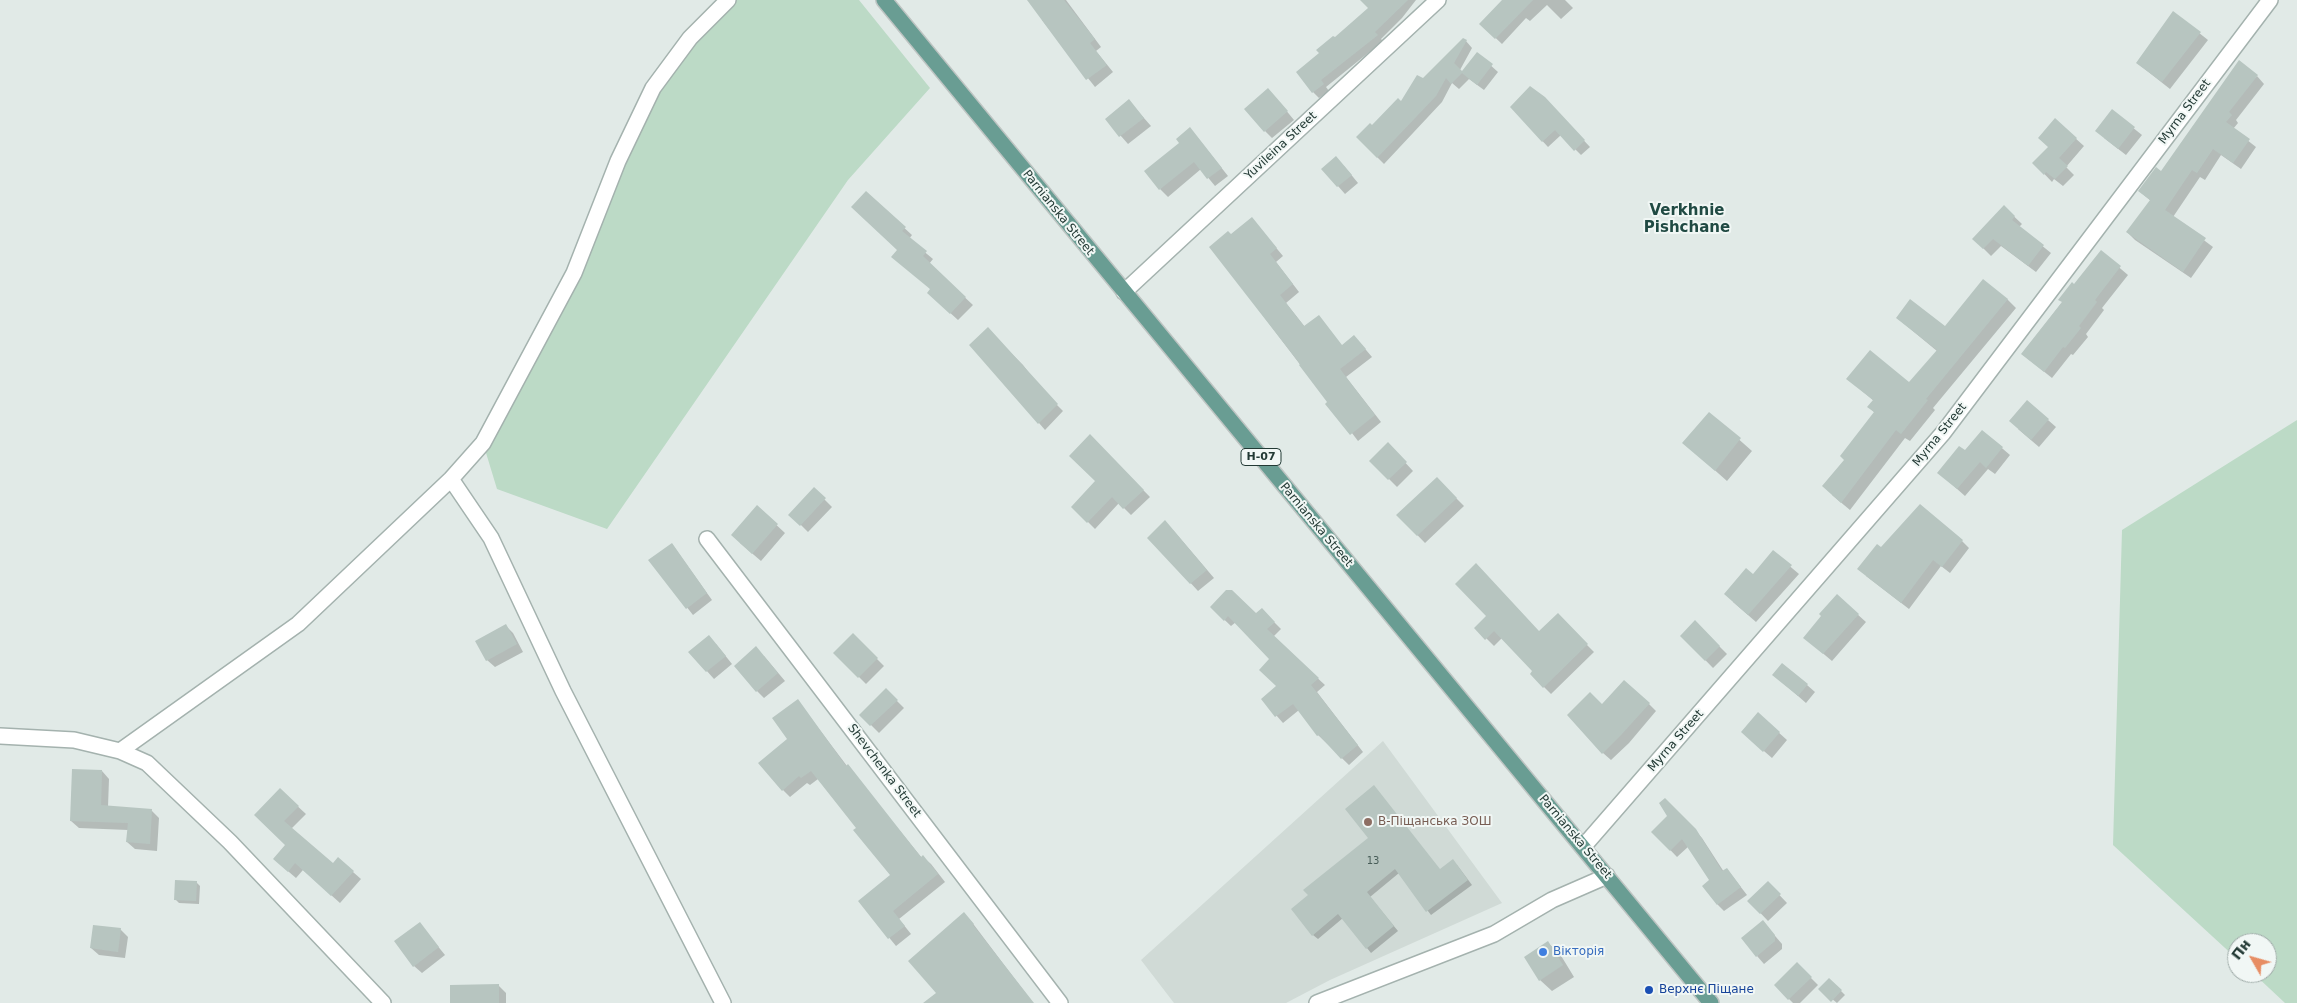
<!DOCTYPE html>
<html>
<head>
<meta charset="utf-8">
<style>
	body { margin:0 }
	#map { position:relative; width:2297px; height:1003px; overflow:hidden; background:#e1eae7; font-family:"DejaVu Sans",sans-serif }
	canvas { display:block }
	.north { position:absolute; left:2227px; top:933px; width:50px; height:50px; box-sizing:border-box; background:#f1f7f5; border:1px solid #9faba8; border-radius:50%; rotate:308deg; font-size:14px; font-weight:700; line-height:20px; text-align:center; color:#233a35 }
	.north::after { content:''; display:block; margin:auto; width:18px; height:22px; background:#e78d63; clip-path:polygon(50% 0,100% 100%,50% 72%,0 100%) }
</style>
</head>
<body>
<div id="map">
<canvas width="2297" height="1003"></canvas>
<div class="north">Пн</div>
</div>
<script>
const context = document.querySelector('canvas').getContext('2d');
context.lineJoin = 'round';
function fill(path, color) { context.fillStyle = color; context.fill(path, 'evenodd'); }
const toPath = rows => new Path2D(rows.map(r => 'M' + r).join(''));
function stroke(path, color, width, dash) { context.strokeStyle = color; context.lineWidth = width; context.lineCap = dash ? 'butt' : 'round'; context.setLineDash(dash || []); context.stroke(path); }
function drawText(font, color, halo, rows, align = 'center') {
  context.font = font + ' "DejaVu Sans",sans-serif'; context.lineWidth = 4; context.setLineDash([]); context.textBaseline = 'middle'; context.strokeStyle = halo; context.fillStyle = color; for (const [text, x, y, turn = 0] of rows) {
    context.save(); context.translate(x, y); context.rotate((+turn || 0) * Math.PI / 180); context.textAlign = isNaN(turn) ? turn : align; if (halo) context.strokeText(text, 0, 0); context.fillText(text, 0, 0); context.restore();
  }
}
fill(toPath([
	[1383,741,1502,903,1330,980,1286,1003,1174,1003,1141,960]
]), '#d0dad6');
fill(toPath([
	[728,0,859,0,930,88,848,180,607,529,497,489,483,443,574,273,653,88],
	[2297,420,2297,1003,2285,1003,2253,973,2267,973,2267,943,2237,943,2237,959,2113,845,2122,530]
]), '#bcdac6');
fill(toPath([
	[1029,0,1066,0,1101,47,1096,51,1113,72,1095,87,1042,20,1043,19],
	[1379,0,1416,0,1402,18,1381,39,1383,41,1326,87,1329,91,1319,98,1313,92,1321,53],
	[1504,0,1565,0,1573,8,1561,19,1547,5,1530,21,1526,18,1502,44,1483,26],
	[2174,13,2208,40,2170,89,2137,63],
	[1466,41,1472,48,1460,70,1462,72,1478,54,1498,72,1484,90,1469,79,1459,89,1452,83,1442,102,1384,164,1357,137,1401,103,1423,80],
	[2257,76,2264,84,2236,120,2238,123,2233,129,2256,147,2241,169,2221,155,2205,180,2200,177,2173,217,2213,247,2191,278,2135,240,2127,232,2151,201,2139,191,2161,172],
	[1275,97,1294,120,1272,138,1265,131],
	[1544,98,1590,147,1581,155,1561,135,1548,147,1511,107],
	[1129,101,1151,126,1128,144,1106,119],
	[2112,111,2142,135,2126,155,2104,138],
	[2055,120,2084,146,2066,167,2074,175,2063,186,2054,179,2052,182,2034,163,2049,147],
	[1197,137,1228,176,1215,186,1201,169,1168,197,1160,189],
	[1344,166,1358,183,1345,194,1323,169],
	[866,193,912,235,909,239,933,259,929,264,973,305,958,320,936,300,931,290,898,250],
	[2004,207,2022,224,2019,227,2051,253,2036,272,2001,246,1991,256,1974,239],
	[1252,219,1283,256,1276,262,1299,292,1286,303,1305,327,1345,350,1361,344,1372,357,1346,377,1381,422,1358,441,1211,247,1231,236],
	[2101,252,2128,275,2102,308,2104,310,2086,334,2088,337,2073,355,2071,354,2052,378,2022,354],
	[2007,299,2016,308,1933,408,1935,410,1910,441,1905,438,1850,510,1832,495,1846,460,1875,413,1869,407,1874,401,1848,379,1909,384,1937,351,1897,318,1945,328],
	[987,329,1023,365,1043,391,1063,411,1045,430,1039,423],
	[1709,413,1752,451,1727,481,1684,443],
	[2048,420,2056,427,2039,447,2018,429],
	[1982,431,2010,455,1995,474,1988,469,1965,496,1939,473,1965,452],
	[1090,436,1150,497,1131,515,1119,503,1095,529,1073,507,1097,481],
	[1388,444,1413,471,1397,487,1371,461],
	[1437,479,1464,506,1425,543,1398,515],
	[814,489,832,507,808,532,798,522],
	[757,507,785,533,761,561,740,543],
	[1173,530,1214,578,1198,591,1149,538],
	[1962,541,1969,548,1950,573,1941,566,1909,609,1866,576,1881,549],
	[672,544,712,600,693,615,650,560],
	[1773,552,1799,574,1756,622,1733,602],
	[1837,596,1866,622,1832,661,1813,645],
	[1211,607,1256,615,1262,610,1281,629,1273,637,1325,685,1317,692,1363,752,1349,765,1318,735,1299,710,1283,723,1262,699,1278,687,1271,659,1236,622,1231,626],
	[1557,615,1594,652,1551,694,1531,674,1534,671,1502,638,1494,646,1476,628,1488,616,1539,633],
	[1695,622,1727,654,1713,668,1682,636],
	[506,626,513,633,523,652,495,667,487,660],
	[853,635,884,666,866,684,835,653],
	[716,644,732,664,714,679,690,652],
	[764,656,785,681,764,698,757,691],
	[1774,675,1807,685,1815,692,1806,703],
	[886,690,904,708,879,733,861,715],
	[798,701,847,766,922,858,923,857,931,864,945,882,899,919,911,934,896,946,859,901,891,875,857,828,818,779,810,785,807,783,790,797,783,790,789,739],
	[1649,704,1656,711,1629,743,1611,760,1603,753,1602,706],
	[1758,714,1787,740,1772,758,1750,739],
	[102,771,109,779,108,807,152,811,159,818,157,851,135,849,127,842,128,830,79,828,71,821],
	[280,790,306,814,291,829,333,864,353,872,361,879,340,903,303,870,296,878,282,866,286,845],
	[1665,799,1702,838,1724,872,1727,869,1747,895,1724,911,1718,905,1711,881,1689,846,1677,857,1653,832,1669,816],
	[1370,838,1441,870,1457,865,1472,885,1431,915,1399,873,1370,897,1398,931,1371,953,1343,918,1318,939,1313,935],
	[196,882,200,886,199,904,179,903,175,899],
	[1768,883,1787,903,1768,921,1749,901],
	[971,921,1033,1003,940,1003,938,993],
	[419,923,445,955,422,973,414,966],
	[120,929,128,937,125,958,99,955,91,948],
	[1770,930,1782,944,1782,949,1764,964,1757,956],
	[1548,943,1560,954,1574,977,1552,991,1540,980],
	[1797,964,1818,985,1800,1003,1793,1003,1775,985],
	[1829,979,1845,995,1837,1003,1820,989],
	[498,985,506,993,506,1003,451,1003]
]), '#0003');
fill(toPath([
	[1027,0,1064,0,1095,39,1090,43,1107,65,1086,80],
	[1360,0,1408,0,1375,32,1378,35,1321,80,1324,84,1312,93,1296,72,1319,53,1316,50,1333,36,1335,37,1368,8],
	[1502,0,1533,0,1495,39,1479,24],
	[2173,11,2201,32,2162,82,2136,63],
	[1463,38,1467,40,1454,63,1462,71,1477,52,1493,64,1477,85,1462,73,1451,84,1446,78,1436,96,1377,158,1356,137,1370,123,1372,125,1398,98,1401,101,1417,75,1423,78],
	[2239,60,2258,75,2229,112,2232,115,2226,122,2250,139,2233,163,2213,149,2197,173,2192,170,2165,210,2206,238,2183,272,2126,232,2150,200,2138,191,2156,167,2161,171],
	[1530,86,1545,97,1585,140,1574,151,1555,130,1542,142,1510,107],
	[1268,88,1288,111,1264,132,1244,109],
	[1129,99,1144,118,1119,137,1105,119],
	[2112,109,2135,127,2118,149,2095,131],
	[2055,118,2077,138,2059,158,2068,166,2055,179,2046,172,2044,175,2032,163,2048,147,2038,138],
	[1190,127,1222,168,1207,179,1194,162,1159,190,1144,171,1179,143,1176,139],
	[1336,156,1352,175,1337,187,1321,169],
	[866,191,906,227,902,231,927,251,923,256,966,297,950,314,927,293,930,289,891,257,897,250,851,207],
	[2004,205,2015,216,2012,220,2044,245,2028,266,1993,239,1983,249,1972,239],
	[1252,217,1277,248,1270,254,1293,284,1280,295,1304,326,1319,315,1342,345,1354,335,1366,349,1340,369,1375,415,1350,435,1325,404,1327,402,1299,365,1300,364,1209,247,1228,231,1231,234],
	[2101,250,2121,266,2095,300,2097,302,2079,326,2081,328,2065,348,2063,347,2044,372,2021,354,2062,302,2058,300,2072,282,2074,284],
	[1983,279,2008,299,1926,399,1928,400,1901,434,1896,430,1841,503,1822,486,1844,460,1840,456,1874,412,1867,407,1873,400,1846,379,1870,350,1909,382,1937,350,1896,318,1910,299,1945,326],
	[988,327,1058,404,1038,424,969,345],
	[2027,400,2049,419,2031,440,2009,421],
	[1709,412,1741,438,1715,471,1682,443],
	[1982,430,2003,447,1986,468,1980,462,1957,489,1937,473,1959,446,1965,450],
	[1090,434,1144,490,1123,509,1112,497,1087,523,1071,507,1095,481,1069,456],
	[1388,442,1407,462,1388,480,1369,461],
	[1437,477,1457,498,1417,536,1396,515],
	[814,487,826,498,800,526,788,515],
	[1920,504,1963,540,1942,567,1933,560,1901,603,1857,569,1877,544,1881,547],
	[757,505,778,524,752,554,731,535],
	[1165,520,1207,570,1190,584,1147,538],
	[672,543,707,593,686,609,648,560],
	[1773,550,1792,565,1748,615,1724,594,1746,568,1753,574],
	[1476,563,1539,631,1558,613,1588,644,1543,688,1530,674,1532,671,1494,631,1485,640,1474,628,1486,616,1455,584],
	[1226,590,1232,590,1256,613,1262,608,1275,622,1267,629,1319,678,1311,685,1358,745,1341,759,1319,735,1317,736,1293,704,1275,717,1261,699,1276,686,1259,670,1269,659,1228,616,1224,621,1210,607],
	[1837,594,1859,614,1823,654,1803,638,1821,616,1819,614],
	[1695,620,1720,646,1705,661,1680,636],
	[506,624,517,644,486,661,475,641],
	[853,633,878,658,858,678,833,653],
	[709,635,726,656,706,672,688,652],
	[756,646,778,673,756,692,734,666],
	[1782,663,1808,684,1798,696,1772,675],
	[1624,680,1650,703,1621,735,1602,754,1567,715,1590,692,1602,704],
	[886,688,898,700,870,726,859,715],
	[798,699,846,766,848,764,921,857,923,855,938,874,893,911,905,926,888,939,858,901,890,875,853,830,856,828,811,771,801,778,799,776,782,791,758,763,787,739,772,718],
	[1758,712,1780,732,1763,752,1741,732],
	[72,769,102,770,101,805,152,809,150,844,126,842,128,823,70,821],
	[1374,785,1440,869,1453,859,1468,880,1426,912,1395,869,1367,892,1394,926,1366,949,1338,914,1312,936,1291,909,1308,895,1303,890,1368,838,1345,809],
	[280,788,299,806,284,821,333,863,338,857,354,871,331,896,295,863,288,872,273,859,285,845,254,815],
	[1665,798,1696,829,1722,871,1727,868,1741,887,1717,905,1702,886,1709,880,1682,839,1670,851,1651,832,1667,816,1659,803],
	[175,880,197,881,196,901,174,900],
	[1768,881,1781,894,1760,914,1747,901],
	[964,912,974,924,973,925,1034,1003,923,1003,936,993,908,961],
	[1763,920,1775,935,1775,941,1756,957,1741,938],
	[420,922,439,947,413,967,394,941],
	[93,925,121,928,118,952,90,948],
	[1548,941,1563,965,1539,981,1524,957],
	[1797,962,1812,977,1788,1000,1774,985],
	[1829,978,1842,990,1831,1002,1818,989],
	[499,984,499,1003,450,1003,450,985]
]), '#b7c5c0');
const minor = toPath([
	[1124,292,1438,0],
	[451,479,491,538,563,691,723,1003],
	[707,539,1060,1003],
	[0,736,74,740,120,751,147,763,230,842,383,1003],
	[120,751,298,624,451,479,483,443,574,273,618,161,653,88,690,38,728,0],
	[1583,847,1943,433,2270,0],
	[1317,1003,1494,934,1552,900,1607,876]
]);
const major = toPath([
	[884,0,1711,1003]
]);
stroke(minor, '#a4b2ae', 18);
stroke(major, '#bdc4c2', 18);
stroke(minor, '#fff', 15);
stroke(major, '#699d93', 15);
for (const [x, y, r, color] of [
	[1368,822,5,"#8d6e63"],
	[1543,952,5,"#3f7fe0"],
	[1649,990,5,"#1a4fb4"]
]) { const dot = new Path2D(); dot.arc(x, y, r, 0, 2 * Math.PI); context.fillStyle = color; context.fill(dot); stroke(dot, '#f1f7f5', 2); }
drawText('10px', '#485d58', null, [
	["13",1373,861]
]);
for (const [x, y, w] of [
	[1261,457,40]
]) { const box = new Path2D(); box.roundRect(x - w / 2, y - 8.5, w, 17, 4); context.fillStyle = '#f1f7f5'; context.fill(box); stroke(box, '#233a35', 1); }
drawText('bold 11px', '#233a35', null, [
	["Н-07",1261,457]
]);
drawText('12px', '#233a35', '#f1f7f5', [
	["Myrna Street",2185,112,-53],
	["Yuvileina Street",1281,146,-43],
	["Parnianska Street",1058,213,51],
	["Myrna Street",1940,435,-51],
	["Parnianska Street",1316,525,50],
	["Myrna Street",1676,741,-49],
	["Shevchenka Street",884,771,53],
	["Parnianska Street",1575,837,50]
]);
drawText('12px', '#785e54', '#f1f7f5', [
	["В-Піщанська ЗОШ",1378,822]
], 'left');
drawText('12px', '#366cbe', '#f1f7f5', [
	["Вікторія",1553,952]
], 'left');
drawText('12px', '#164399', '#f1f7f5', [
	["Верхнє Піщане",1659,990]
], 'left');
drawText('bold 15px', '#204a43', '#f1f7f5', [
	["Verkhnie",1687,211],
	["Pishchane",1687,228]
]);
</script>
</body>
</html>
